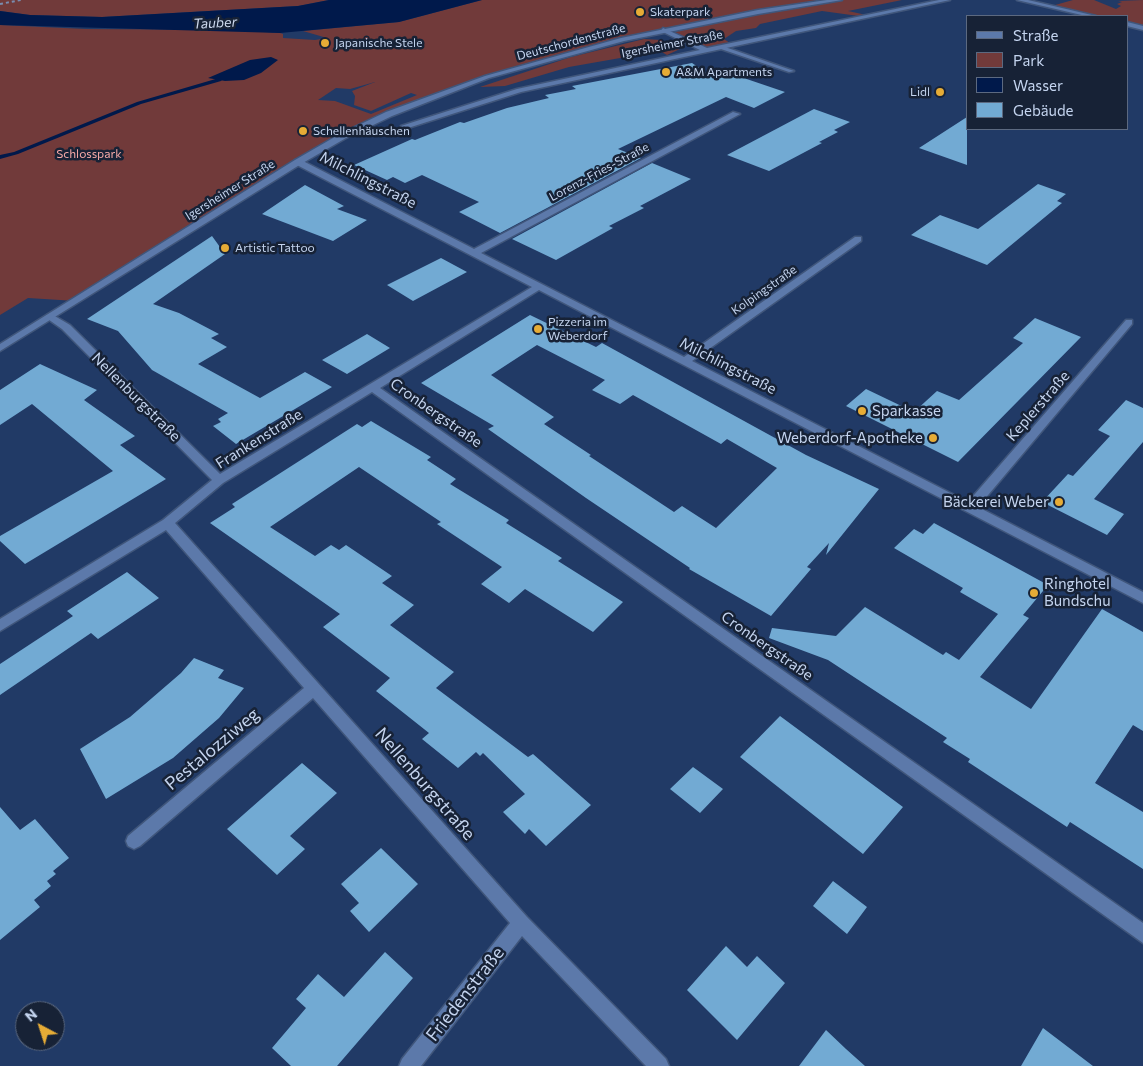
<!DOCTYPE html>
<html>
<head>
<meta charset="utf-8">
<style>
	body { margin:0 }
	#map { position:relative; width:1143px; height:1066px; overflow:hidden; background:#213a66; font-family:Commissioner,sans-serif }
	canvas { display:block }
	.legend { position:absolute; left:966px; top:15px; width:162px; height:115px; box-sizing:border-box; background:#172236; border:1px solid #5c6980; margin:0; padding:6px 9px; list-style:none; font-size:15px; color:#c4d4ef }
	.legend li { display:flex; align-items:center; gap:10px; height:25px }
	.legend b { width:25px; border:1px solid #5c6980 }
	.north { position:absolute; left:15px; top:1001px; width:50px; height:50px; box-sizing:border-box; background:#172236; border:1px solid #5c6980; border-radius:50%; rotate:320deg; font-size:14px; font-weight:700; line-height:20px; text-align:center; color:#c4d4ef }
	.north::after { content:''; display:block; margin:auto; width:18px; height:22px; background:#e6ac36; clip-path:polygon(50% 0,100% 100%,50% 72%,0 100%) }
</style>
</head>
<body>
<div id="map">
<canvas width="1143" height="1066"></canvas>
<ul class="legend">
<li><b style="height:6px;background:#5c79aa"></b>Straße</li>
<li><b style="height:14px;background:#713a3a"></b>Park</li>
<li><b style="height:14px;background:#00194b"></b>Wasser</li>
<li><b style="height:14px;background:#72aad3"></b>Gebäude</li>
</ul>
<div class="north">N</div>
</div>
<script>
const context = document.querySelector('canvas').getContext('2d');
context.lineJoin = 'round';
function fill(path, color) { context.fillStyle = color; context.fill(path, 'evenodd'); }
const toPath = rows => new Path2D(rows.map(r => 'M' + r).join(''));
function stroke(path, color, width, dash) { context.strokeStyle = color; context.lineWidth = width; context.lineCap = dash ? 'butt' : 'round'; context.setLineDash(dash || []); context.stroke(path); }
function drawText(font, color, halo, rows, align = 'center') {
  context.font = font + ' Commissioner,sans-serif'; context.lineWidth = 5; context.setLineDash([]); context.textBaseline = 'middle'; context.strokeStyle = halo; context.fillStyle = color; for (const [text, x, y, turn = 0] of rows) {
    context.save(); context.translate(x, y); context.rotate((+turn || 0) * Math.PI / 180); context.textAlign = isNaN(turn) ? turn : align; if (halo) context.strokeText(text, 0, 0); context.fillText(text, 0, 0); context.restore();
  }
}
fill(toPath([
	[0,0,329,0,298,6,102,17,30,15,0,11],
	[482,0,902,0,848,11,871,16,866,17,822,11,760,24,756,28,736,31,724,39,733,45,705,50,663,30,537,62,434,96,343,136,76,301,28,298,0,315,0,25,86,29,233,30,280,33,283,34,283,38,315,40,327,38,303,31,399,22],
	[375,82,352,91,355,96,354,105,371,111,411,93,417,95,371,114,335,101,318,100,336,88,350,89],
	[1073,0,1094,0,1116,9,1121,6,1117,4,1122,2,1118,1,1143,0,1143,28,1127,24,1127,16,1093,16,1048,7],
	[644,39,661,40,680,49,667,55,660,51,569,67,505,86,480,87,571,57]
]), '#713a3a');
fill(toPath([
	[329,0,482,0,399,22,280,33,0,25,0,11,30,15,102,17,298,6],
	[271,57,278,60,261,73,244,80,225,81,208,78,250,60]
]), '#00194b');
fill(toPath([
	[219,78,222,80,221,81,141,104,18,154,0,159,0,155,14,152,137,102,219,78]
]), '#00194b');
fill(toPath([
	[692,63,716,79,729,73,785,92,754,108,726,97,618,149,641,158,500,233,459,212,479,202,422,175,405,183,393,177,387,180,354,165,412,139,415,140,460,122,464,123,507,108,549,98,545,95,576,89,572,86],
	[814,109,850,122,834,130,838,132,819,142,822,143,769,171,727,155],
	[967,117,967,165,919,148],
	[652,163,691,179,640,206,644,208,609,226,613,228,556,260,512,239],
	[1038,184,1066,194,1057,201,1062,203,987,265,911,235,940,215,978,229],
	[305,185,344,206,337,209,367,220,333,241,262,214],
	[212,236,225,254,153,304,179,313,219,334,211,338,227,347,198,364,260,398,305,372,332,387,236,444,213,426,221,422,218,419,228,413,152,370,118,331,87,319],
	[441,258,467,272,413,301,387,285],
	[530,315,596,347,602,343,806,455,879,489,826,555,829,543,807,567,811,569,771,616,689,569,690,568,586,498,488,429,494,426,421,383],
	[537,345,605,380,592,390,620,404,633,395,721,444,727,439,777,468,716,528,682,506,674,512,589,456,591,455,544,424,554,417,491,375],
	[1035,318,1081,337,958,462,846,406,866,389,914,412,937,391,959,400,1023,343,1013,338],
	[367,334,390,348,347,374,322,360],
	[40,364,97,390,84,400,135,436,120,445,166,479,25,564,0,541,0,536,113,471,32,404,0,425,0,390],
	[1126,400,1143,408,1143,442,1094,499,1124,514,1107,535,1042,502,1068,474,1073,476,1110,436,1098,430],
	[371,421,431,457,427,460,456,479,450,484,509,520,506,523,562,558,558,561,623,602,593,632,525,589,509,603,481,584,502,567,437,524,441,522,359,467,270,527,315,556,331,545,339,550,346,545,392,576,382,583,414,605,390,625,454,672,436,688,528,757,533,754,591,805,546,846,529,829,525,834,503,812,525,794,483,753,480,756,476,752,458,768,422,739,429,733,376,691,390,678,323,627,340,614,210,523,235,507,232,504,357,424,362,427],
	[934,523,1048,585,1023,615,1029,618,980,677,1031,709,1102,609,1143,632,1143,731,1133,725,1095,783,1143,812,1143,869,1070,822,1067,827,968,762,970,759,943,742,947,738,828,660,769,638,772,628,836,636,865,607,943,655,946,652,959,660,998,614,960,592,963,588,894,548,914,529,923,534],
	[127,572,159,598,98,639,91,633,0,695,0,664,73,616,67,611],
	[194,658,224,670,218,678,244,688,219,718,173,758,106,799,80,749,130,717,181,673],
	[780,716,903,807,863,854,740,757],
	[302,763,337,793,290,836,305,849,277,875,227,829],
	[693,767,723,789,700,813,670,789],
	[0,807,20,830,35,819,69,858,53,871,56,874,47,881,51,886,34,900,40,907,0,940],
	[381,848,418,884,369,932,350,911,359,903,341,884],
	[833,881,867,907,847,934,813,906],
	[726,946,747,967,757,956,785,983,737,1040,687,990],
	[385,952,413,978,337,1066,291,1066,272,1048,306,1008,296,999,318,974,344,997],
	[1043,1028,1093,1066,1021,1066],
	[826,1030,846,1049,865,1066,799,1066]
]), '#72aad3');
const service = toPath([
	[1017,0,1028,0,1096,16,1086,16,1017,0],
	[1127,22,1143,26,1143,30,1127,26,1127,22],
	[718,46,722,46,794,71,789,72,718,48,718,46]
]);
const minor = toPath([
	[939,0,950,0,521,92,408,128,401,126,517,89,700,50,661,31,663,28,707,48,939,0],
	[733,112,740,114,481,253,684,357,855,237,861,237,861,241,692,361,968,502,1126,320,1132,320,1132,324,978,507,1143,592,1143,603,539,290,380,388,1143,923,1143,943,372,392,223,483,175,523,527,917,666,1059,669,1066,646,1066,522,936,421,1066,399,1066,402,1059,510,923,313,698,140,846,134,849,128,846,126,841,128,836,304,688,166,530,0,631,0,619,163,520,212,480,62,329,45,317,47,315,53,315,70,325,220,474,532,287,295,164,295,160,301,160,474,249,733,112]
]);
const tertiary = toPath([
	[827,0,842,0,758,14,624,41,489,78,392,116,346,138,301,164,0,351,0,344,295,160,340,134,386,112,485,76,621,38,758,10,827,0]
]);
stroke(service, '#40567b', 3);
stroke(minor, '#40567b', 3);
stroke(tertiary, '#40567b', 3);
fill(service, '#5c79aa');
fill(minor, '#5c79aa');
fill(tertiary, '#5c79aa');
stroke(toPath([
	[0,4,21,0]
]), '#798db0', 2, [3, 3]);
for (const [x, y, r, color] of [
	[640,12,5,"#e6ac36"],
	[325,43,5,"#e6ac36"],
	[666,72,5,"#e6ac36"],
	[940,92,5,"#e6ac36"],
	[303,131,5,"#e6ac36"],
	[225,248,5,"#e6ac36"],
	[538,329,5,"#e6ac36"],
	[862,411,5,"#e6ac36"],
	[933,438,5,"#e6ac36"],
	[1059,502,5,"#e6ac36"],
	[1034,593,5,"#e6ac36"]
]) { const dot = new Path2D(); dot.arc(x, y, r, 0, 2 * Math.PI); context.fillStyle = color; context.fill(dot); stroke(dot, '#172236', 2); }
drawText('12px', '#c4d4ef', '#172236', [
	["Skaterpark",650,12],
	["Japanische Stele",335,43],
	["A&M Apartments",676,72],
	["Lidl",930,92,"right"],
	["Schellenhäuschen",313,131],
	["Artistic Tattoo",235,248],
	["Pizzeria im",548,322],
	["Weberdorf",548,336]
], 'left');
drawText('12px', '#c4d4ef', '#172236', [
	["Deutschordenstraße",571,42,-15],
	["Igersheimer Straße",672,44,-11],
	["Lorenz-Fries-Straße",599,172,-28],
	["Igersheimer Straße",230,190,-32],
	["Kolpingstraße",764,290,-35]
]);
drawText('12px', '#f6a9a7', '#172236', [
	["Schlosspark",89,154]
]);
drawText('italic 14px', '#cedaee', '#172236', [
	["Tauber",215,23,-3]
]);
drawText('15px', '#c4d4ef', '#172236', [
	["Milchlingstraße",368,180,27],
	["Milchlingstraße",728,366,27],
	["Nellenburgstraße",136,397,45],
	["Keplerstraße",1038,406,-49],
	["Cronbergstraße",436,413,35],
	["Frankenstraße",259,439,-32],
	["Cronbergstraße",767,646,35]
]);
drawText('15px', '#c4d4ef', '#172236', [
	["Sparkasse",872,411],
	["Weberdorf-Apotheke",923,438,"right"],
	["Bäckerei Weber",1049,502,"right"],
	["Ringhotel",1044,584],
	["Bundschu",1044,601]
], 'left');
drawText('18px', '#c4d4ef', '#172236', [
	["Pestalozziweg",212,749,-40],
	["Nellenburgstraße",425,784,49],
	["Friedenstraße",465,994,-52]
]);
</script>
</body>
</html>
